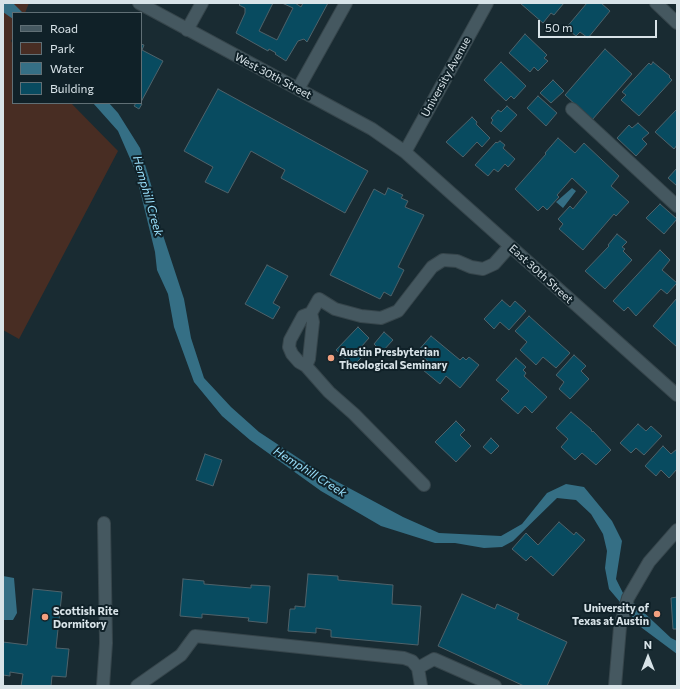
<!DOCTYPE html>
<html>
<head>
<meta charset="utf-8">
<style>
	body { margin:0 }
	#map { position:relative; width:680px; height:689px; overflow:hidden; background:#192b32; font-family:Commissioner,sans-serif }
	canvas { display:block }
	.frame { position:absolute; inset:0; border:4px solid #d8e3e8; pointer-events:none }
	.legend { position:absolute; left:12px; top:12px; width:130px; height:92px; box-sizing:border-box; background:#102128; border:1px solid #606f75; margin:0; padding:5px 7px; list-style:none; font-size:12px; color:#d8e3e8 }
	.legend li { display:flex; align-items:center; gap:8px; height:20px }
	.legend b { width:20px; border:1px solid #606f75 }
	.north { position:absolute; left:628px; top:637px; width:40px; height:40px; -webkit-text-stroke:3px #102128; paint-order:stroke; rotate:0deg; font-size:11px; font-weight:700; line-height:16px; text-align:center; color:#d8e3e8 }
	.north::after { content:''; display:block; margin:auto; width:14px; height:18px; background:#d8e3e8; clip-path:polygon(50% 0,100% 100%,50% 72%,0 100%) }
	.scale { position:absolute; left:538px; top:20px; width:119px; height:18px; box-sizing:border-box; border:2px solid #d8e3e8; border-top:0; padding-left:5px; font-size:12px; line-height:14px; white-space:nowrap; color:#d8e3e8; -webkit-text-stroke:3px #102128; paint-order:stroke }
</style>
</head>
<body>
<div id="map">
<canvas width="680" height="689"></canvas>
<div class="frame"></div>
<ul class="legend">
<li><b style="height:5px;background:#455860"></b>Road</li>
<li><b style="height:11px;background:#482d23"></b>Park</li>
<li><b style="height:11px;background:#356f85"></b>Water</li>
<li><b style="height:11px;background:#084b60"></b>Building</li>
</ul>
<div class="north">N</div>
<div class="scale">50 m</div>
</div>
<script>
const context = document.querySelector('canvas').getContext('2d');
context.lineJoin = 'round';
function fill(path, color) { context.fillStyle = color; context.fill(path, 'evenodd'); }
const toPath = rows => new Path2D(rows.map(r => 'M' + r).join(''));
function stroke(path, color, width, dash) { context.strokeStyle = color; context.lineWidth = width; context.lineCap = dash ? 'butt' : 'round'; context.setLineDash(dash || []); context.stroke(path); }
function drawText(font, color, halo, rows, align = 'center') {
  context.font = font + ' Commissioner,sans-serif'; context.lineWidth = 4; context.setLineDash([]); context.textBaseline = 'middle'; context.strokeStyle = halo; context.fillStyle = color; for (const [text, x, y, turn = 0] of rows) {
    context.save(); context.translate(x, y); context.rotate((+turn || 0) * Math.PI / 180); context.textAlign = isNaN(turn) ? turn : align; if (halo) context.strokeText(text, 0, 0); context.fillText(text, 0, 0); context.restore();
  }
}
fill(toPath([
	[3,3,29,3,25,13,13,13,13,37,11,41,13,44,13,103,71,103,118,151,19,339,3,330]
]), '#482d23');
fill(toPath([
	[3,3,13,3,23,13,13,13,13,19,3,12],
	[93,103,109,103,118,113,140,148,152,188,160,226,184,299,191,338,204,378,231,407,259,432,321,473,403,517,439,533,501,536,522,524,547,493,566,484,584,487,612,521,622,541,616,579,623,593,671,638,677,641,677,654,642,628,609,589,605,568,607,551,603,534,591,514,576,500,557,498,513,541,502,547,484,548,455,543,435,543,381,526,321,491,250,440,222,416,194,382,174,327,168,294,157,270,155,252,135,170,118,131],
	[572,188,576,191,563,208,556,202],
	[3,576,14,578,17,613,13,620,3,620]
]), '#356f85');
const building = toPath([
	[241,3,273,3,259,31,277,40,293,8,282,3,295,3,301,7,303,3,328,3,307,42,304,39,298,41,286,61,275,54,276,53,269,49,268,51,236,33,245,13,245,8,239,5,241,3],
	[520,3,564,3,554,15,551,13,543,23,520,3],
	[587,3,601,3,610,11,588,38,580,32,576,36,566,28,587,3],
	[525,34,547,55,544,58,548,61,538,71,534,67,530,72,509,53,525,34],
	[141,44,144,45,142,50,163,61,141,102,141,44],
	[605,49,632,74,592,120,565,95,605,49],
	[501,62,526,86,514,99,511,96,506,101,484,80,501,62],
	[653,62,670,76,669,77,672,80,639,116,621,100,626,95,622,92,649,63,651,65,653,62],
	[553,80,564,91,551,103,540,93,553,80],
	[218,89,368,171,345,213,281,178,285,170,251,151,228,193,205,182,213,167,184,151,218,89],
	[538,96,557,113,546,126,527,108,538,96],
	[136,103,142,104,139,109,134,106,136,103],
	[507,106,517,115,501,132,491,123,493,120,491,118,498,110,501,112,507,106],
	[677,109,677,145,674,149,655,132,677,109],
	[472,117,477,122,476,124,490,138,482,147,477,142,463,157,446,142,472,117],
	[638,123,649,133,642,139,647,144,636,156,617,138,629,125,632,128,638,123],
	[558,138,575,153,584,143,619,176,611,186,629,202,616,216,614,214,583,250,559,229,563,224,558,219,570,206,573,209,587,192,572,178,557,195,559,197,547,210,543,206,538,211,515,189,546,154,545,153,558,138],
	[500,141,505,145,503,148,515,159,508,167,505,164,498,172,494,169,488,176,475,165,496,142,497,143,500,141],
	[677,168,677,186,668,178,677,168],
	[388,188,403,195,401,198,408,201,405,207,424,215,398,267,404,270,391,296,384,292,380,299,330,275,374,189,385,195,388,188],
	[660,204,677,219,664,234,646,218,660,204],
	[617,234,627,242,622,247,625,249,623,251,632,260,605,289,585,271,609,246,608,245,617,234],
	[660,250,670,260,662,270,677,283,667,294,661,289,636,316,628,307,624,311,613,301,660,250],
	[267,265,288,276,273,303,280,307,273,319,245,304,267,265],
	[677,298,677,347,653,326,677,298],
	[502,300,510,307,515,301,526,311,509,330,500,322,494,329,484,319,502,300],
	[529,316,570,353,556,368,543,357,536,365,520,350,527,342,515,331,529,316],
	[358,327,369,338,361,347,363,349,359,354,362,357,353,366,336,350,358,327],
	[384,332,393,340,382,352,374,344,384,332],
	[431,336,460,360,463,357,466,360,469,357,479,365,460,388,446,376,440,384,423,370,430,363,417,352,431,336],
	[574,355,586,366,581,371,589,379,570,399,559,389,564,382,556,375,574,355],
	[516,358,526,367,523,370,526,373,524,376,547,397,532,413,525,406,518,414,501,399,509,391,496,380,516,358],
	[571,412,591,429,592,432,593,431,611,450,596,465,582,453,575,460,561,447,568,439,556,428,571,412],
	[456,421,465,430,460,435,471,446,456,462,435,442,456,421],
	[638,424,646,431,651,426,662,436,644,455,636,448,631,453,620,443,638,424],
	[491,438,499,446,491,454,483,447,491,438],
	[663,446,671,454,677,449,677,469,669,478,661,470,656,476,645,466,663,446],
	[205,454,222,460,213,486,196,480,205,454],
	[559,522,574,535,576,532,585,540,553,576,531,556,526,561,512,549,526,533,538,545,559,522],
	[308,574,338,576,338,580,393,585,392,604,421,606,418,645,331,637,331,630,316,628,316,633,288,631,290,609,295,609,295,606,305,607,308,574],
	[183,579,204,581,204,584,251,588,251,585,270,586,267,623,248,621,249,618,202,614,202,618,180,616,183,579],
	[33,589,62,592,56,648,69,649,66,677,52,676,51,686,21,686,23,674,10,672,10,676,3,675,3,642,27,645,33,589],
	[462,594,495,609,497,604,519,614,517,619,567,642,547,686,524,686,438,646,462,594],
	[677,597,677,629,673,629,671,598,677,597]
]);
fill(building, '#084b60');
stroke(building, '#4f626a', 1);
const minor = toPath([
	[139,3,372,129,405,152,677,395],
	[656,3,677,23],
	[187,30,202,3],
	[298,89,346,3],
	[572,109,677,206],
	[405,152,487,3],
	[306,366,309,359,313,322,311,313],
	[424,485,354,414,329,392,306,366,299,362,292,354,289,347,290,340,303,316,311,313,319,299,335,309,361,316,381,318,398,311,432,267,443,260,457,261,471,267,483,269,494,264,510,246],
	[418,668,434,659,495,686],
	[103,686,106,643,104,523],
	[137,686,181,655,195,636,404,658,412,661,418,668,421,686],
	[615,686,620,627,628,598,649,562,677,530]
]);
stroke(minor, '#36454b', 14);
stroke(minor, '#455860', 12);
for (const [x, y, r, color] of [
	[331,358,4,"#f2a07f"],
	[657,614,4,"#f2a07f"],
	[45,617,4,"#f2a07f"]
]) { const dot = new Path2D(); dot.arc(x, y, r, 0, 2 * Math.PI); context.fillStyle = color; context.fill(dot); stroke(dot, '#102128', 1.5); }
drawText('11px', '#d8e3e8', '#102128', [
	["West 30th Street",273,76,28],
	["University Avenue",446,77,-61],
	["East 30th Street",541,274,42]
]);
drawText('bold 11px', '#d8e3e8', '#102128', [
	["Austin Presbyterian",339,352],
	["Theological Seminary",339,365],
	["University of",649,608,"right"],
	["Texas at Austin",649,621,"right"],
	["Scottish Rite",53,611],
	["Dormitory",53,624]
], 'left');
drawText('italic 12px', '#99dffb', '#102128', [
	["Hemphill Creek",148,196,74],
	["Hemphill Creek",310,472,32]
]);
</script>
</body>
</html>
